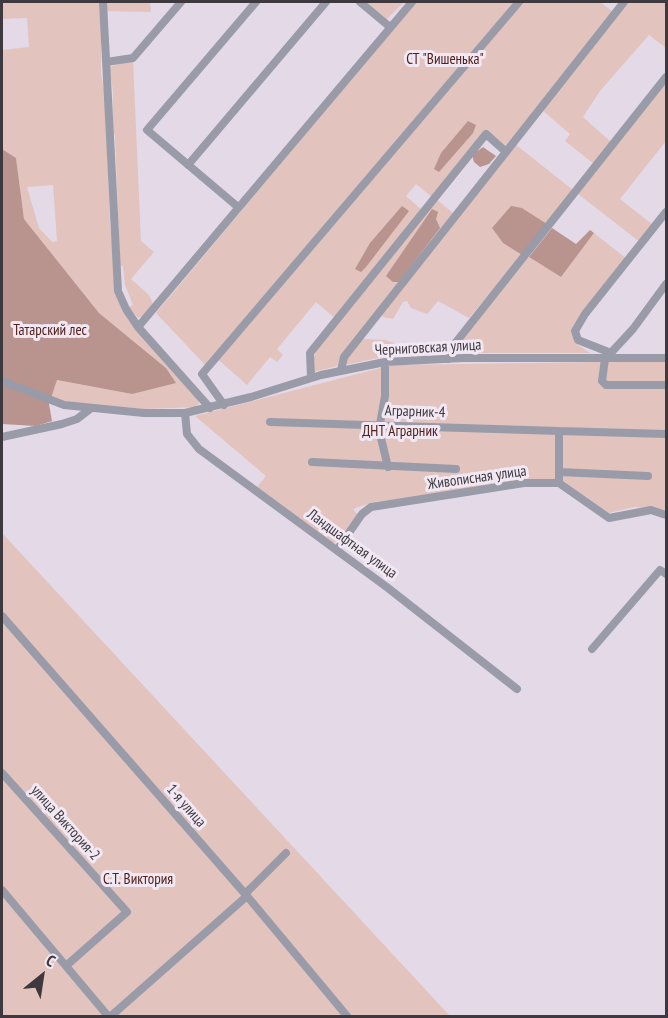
<!DOCTYPE html>
<html>
<head>
<meta charset="utf-8">
<style>
	body { margin:0 }
	#map { position:relative; width:668px; height:1018px; overflow:hidden; background:#e4dae7; font-family:"PT Sans Narrow",sans-serif }
	canvas { display:block }
	.frame { position:absolute; inset:0; border:3px solid #3d393e; pointer-events:none }
	.north { position:absolute; left:12px; top:946px; width:60px; height:60px; -webkit-text-stroke:4px #f1e8f4; paint-order:stroke; rotate:30deg; font-size:16px; font-weight:700; line-height:24px; text-align:center; color:#3d393e }
	.north::after { content:''; display:block; margin:auto; width:21px; height:27px; background:#3d393e; clip-path:polygon(50% 0,100% 100%,50% 72%,0 100%) }
</style>
</head>
<body>
<div id="map">
<canvas width="668" height="1018"></canvas>
<div class="frame"></div>
<div class="north">С</div>
</div>
<script>
const context = document.querySelector('canvas').getContext('2d');
context.lineJoin = 'round';
function fill(path, color) { context.fillStyle = color; context.fill(path, 'evenodd'); }
const toPath = rows => new Path2D(rows.map(r => 'M' + r).join(''));
function stroke(path, color, width, dash) { context.strokeStyle = color; context.lineWidth = width; context.lineCap = dash ? 'butt' : 'round'; context.setLineDash(dash || []); context.stroke(path); }
function drawText(font, color, halo, rows, align = 'center') {
  context.font = font + ' "PT Sans Narrow",sans-serif'; context.lineWidth = 6; context.setLineDash([]); context.textBaseline = 'middle'; context.strokeStyle = halo; context.fillStyle = color; for (const [text, x, y, turn = 0] of rows) {
    context.save(); context.translate(x, y); context.rotate((+turn || 0) * Math.PI / 180); context.textAlign = isNaN(turn) ? turn : align; if (halo) context.strokeText(text, 0, 0); context.fillText(text, 0, 0); context.restore();
  }
}
fill(toPath([
	[2,2,150,2,151,12,101,11,101,73,105,97,110,225,118,298,199,401,198,407,143,409,64,402,51,397,57,380,132,394,166,368,99,313,24,219,16,158,2,149,2,50,29,47,27,18,2,19],
	[53,185,57,241,52,242,39,228,27,187],
	[366,2,404,2,387,19],
	[416,2,600,2,612,11,505,148,486,132,433,198,416,184,406,196,423,211,336,319,316,302,277,349,283,355,277,362,270,357,247,385,214,356,206,366,156,313],
	[627,2,666,2,666,48,649,35,600,91,583,117,611,142,594,164,565,141,570,134,542,110],
	[133,60,141,241,154,252,131,279,149,295,153,304,145,315,138,318,129,307,133,305,125,285,123,266,120,266,115,135,112,133,113,91,109,67],
	[666,83,666,141,620,199,653,225,640,242,578,194],
	[515,144,573,190,547,224,522,208,492,228,503,243,522,255,469,318,438,301,427,314,411,308,407,301,403,302,393,319,383,317,381,314],
	[436,199,453,213,341,356,337,366,314,372,312,362,319,345],
	[594,233,627,259,572,328,577,344,590,353,454,353,458,341,529,257,561,277],
	[363,339,386,340,399,345,453,342,445,353,378,358,345,365,347,358],
	[666,361,666,510,634,507,609,513,562,480,373,502,353,509,358,515,339,542,329,543,257,487,266,476,195,416,392,365],
	[2,533,450,1016,2,1016]
]), '#e2c3be');
fill(toPath([
	[468,121,476,125,473,133,439,172,434,169,441,153],
	[483,147,496,156,489,164,480,167,474,162,472,155],
	[2,149,16,158,24,219,99,313,166,368,176,383,132,394,57,380,49,404,52,421,36,426,2,424],
	[402,206,409,211,366,267,361,272,355,269,370,243],
	[511,206,522,208,547,224,522,255,503,243,492,228],
	[432,209,438,212,436,219,440,228,399,282,393,282,386,276],
	[552,228,576,244,590,230,594,233,561,277,529,257]
]), '#b9938d');
stroke(toPath([
	[103,2,118,291,126,309,138,327,210,408],
	[360,2,390,27],
	[106,62,133,58,181,2],
	[188,165,326,2],
	[238,207,147,130,256,2],
	[138,327,412,2],
	[611,353,578,340,575,331,585,314,666,212],
	[608,356,633,329,666,284],
	[449,359,453,346,666,77],
	[605,359,602,381,606,385,666,385],
	[385,362,385,396,379,430,388,467],
	[341,370,344,357,506,152],
	[311,378,310,353,486,134,506,152,624,2],
	[2,381,64,405,144,413,185,413,251,397,321,375,385,362,463,358,666,358],
	[224,405,202,374,519,2],
	[185,413,187,434,199,449,388,588,517,689],
	[270,422,559,431],
	[2,437,62,424,77,419,90,409],
	[312,462,456,469],
	[559,472,648,476],
	[559,483,559,431,666,434],
	[337,550,362,514,371,507,524,483,559,483,609,518,651,510,666,515],
	[2,616,247,896,347,1016],
	[592,649,660,570,666,574],
	[2,773,127,912,67,965],
	[2,890,108,1016],
	[245,894,286,853],
	[111,1016,247,896]
]), '#9a9ba9', 8);
drawText('15px', '#52201b', '#f1e8f4', [
	["СТ \"Вишенька\"",445,60],
	["Татарский лес",50,331],
	["ДНТ Аграрник",400,432],
	["С.Т. Виктория",138,880]
]);
drawText('15px', '#3d393e', '#f1e8f4', [
	["Черниговская улица",428,348,-3],
	["Аграрник-4",415,412,2],
	["Живописная улица",477,478,-8],
	["Ландшафтная улица",352,544,36],
	["1-я улица",186,806,49],
	["улица Виктория-2",65,823,48]
]);
</script>
</body>
</html>
